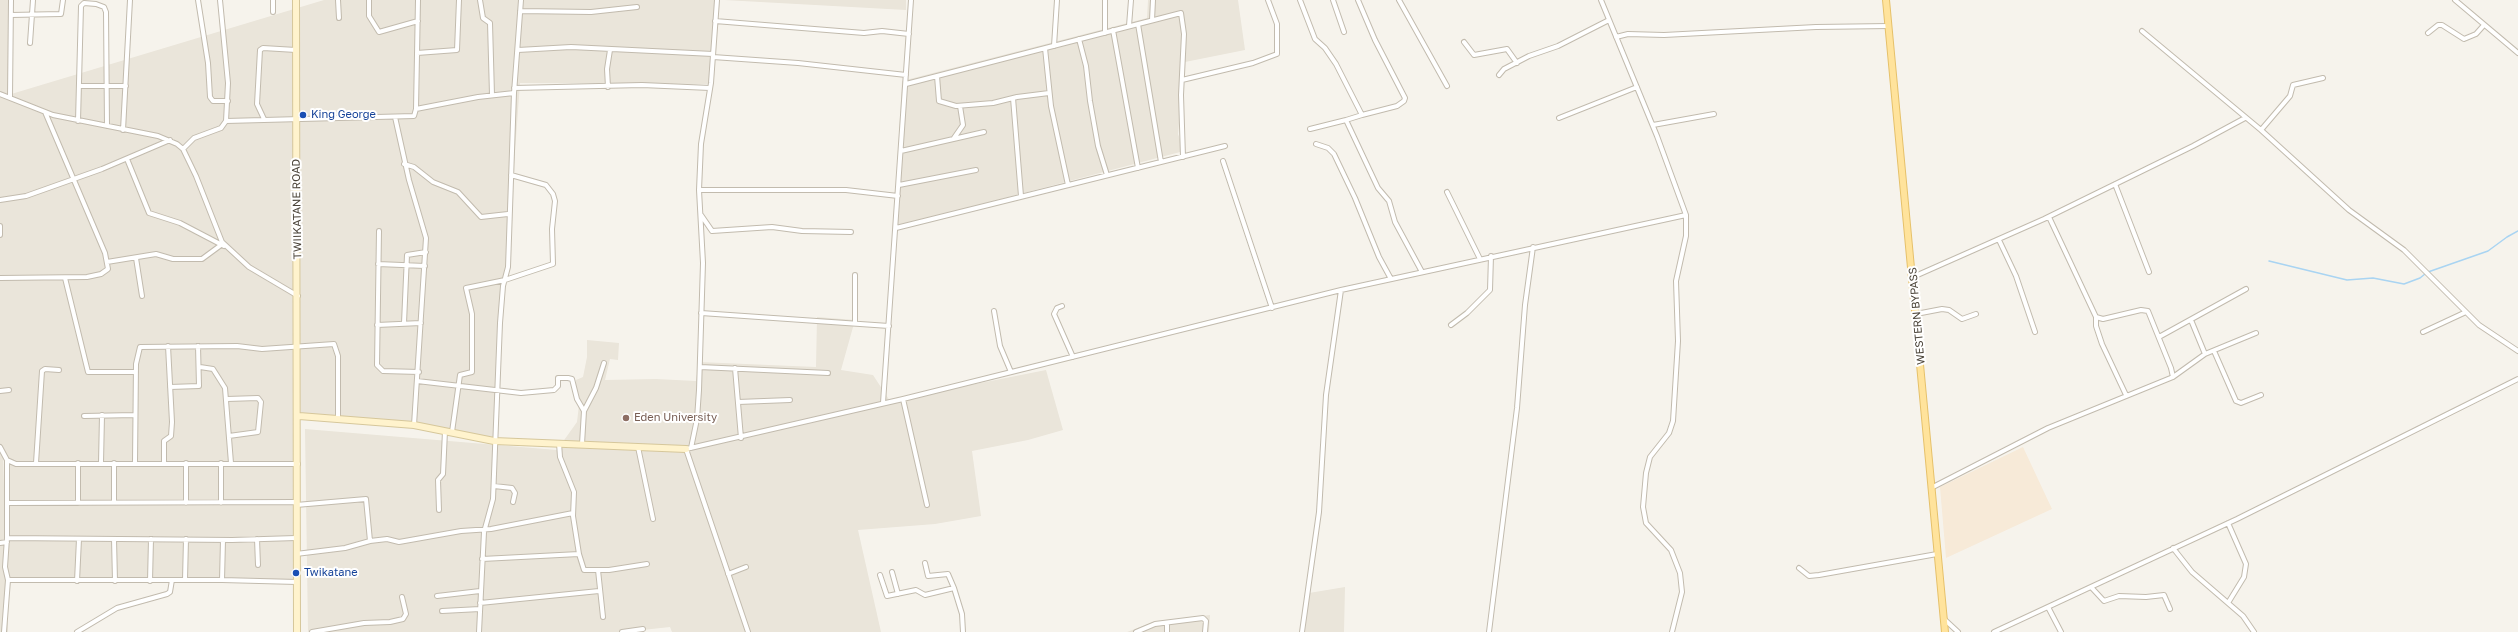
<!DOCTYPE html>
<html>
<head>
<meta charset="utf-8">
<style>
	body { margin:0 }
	canvas { display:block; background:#f6f3ec }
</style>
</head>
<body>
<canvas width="2518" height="632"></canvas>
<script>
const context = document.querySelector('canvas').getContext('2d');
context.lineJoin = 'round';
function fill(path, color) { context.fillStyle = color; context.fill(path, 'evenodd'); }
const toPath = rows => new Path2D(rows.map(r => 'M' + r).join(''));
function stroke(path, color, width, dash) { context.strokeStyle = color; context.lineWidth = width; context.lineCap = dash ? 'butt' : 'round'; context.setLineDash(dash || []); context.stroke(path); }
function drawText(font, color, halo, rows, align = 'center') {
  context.font = font + ' "Golos Text",sans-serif'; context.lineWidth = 4; context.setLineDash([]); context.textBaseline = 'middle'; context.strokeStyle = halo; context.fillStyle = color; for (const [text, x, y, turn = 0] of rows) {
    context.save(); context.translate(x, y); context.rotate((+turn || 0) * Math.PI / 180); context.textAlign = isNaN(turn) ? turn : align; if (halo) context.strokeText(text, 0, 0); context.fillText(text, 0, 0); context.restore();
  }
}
fill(toPath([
	[0,0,8,0,8,95,324,0,718,0,709,84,520,83,494,440,417,427,299,419,298,581,7,583,7,465,3,451,8,632,0,632],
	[724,0,906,0,906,10],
	[1148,0,1238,0,1245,50,1185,62,1178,134,1184,151,894,227,902,81,1147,18],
	[817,317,855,320,841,370,873,375,890,401,1046,370,1063,430,1028,440,972,451,981,516,935,524,858,530,881,632,672,632,670,627,624,632,308,632,305,429,557,450,577,422,579,405,575,389,576,380,583,377,587,357,587,340,619,343,618,360,610,359,605,380,656,379,696,381,699,362,816,367],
	[1345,587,1344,632,1305,632,1309,593],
	[1210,615,1209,632,1127,632,1153,622]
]), '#eae5da');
fill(toPath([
	[2023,447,2052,509,1946,558,1940,487]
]), '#f7ead8');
stroke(toPath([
	[2269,261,2347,280,2373,278,2404,284,2420,278,2425,274],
	[2428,272,2488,251,2507,237,2518,231]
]), '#a9d4f2', 1.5);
const street = toPath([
	[198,0,208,63,210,97,213,101,228,101],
	[273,0,273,12],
	[338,0,339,18],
	[369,0,369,16,379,32,418,21],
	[480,0,483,18,490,23,492,95],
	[1300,0,1315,39,1325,48,1336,64,1362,115,1346,120],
	[1333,0,1344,32],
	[1358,0,1375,40,1405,98,1404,101,1397,106,1362,115],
	[1399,0,1447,86],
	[2455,0,2518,53],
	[520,11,591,12,637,7],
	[11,15,61,14,63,0],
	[1152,20,1153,0],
	[715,21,864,33,882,31,909,34],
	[1138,24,1161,162],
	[1129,26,1131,0],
	[1113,30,1138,168],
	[2142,31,2261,130,2349,210,2404,250,2479,325,2518,351],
	[1105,33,1105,0],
	[2428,33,2438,25,2442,25,2464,39,2476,34,2484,25],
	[1616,37,1628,34,1664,35,1816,27,1889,26],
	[1079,39,1086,66,1090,101,1098,146,1107,175],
	[1464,42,1474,55,1507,49,1517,63],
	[30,43,33,0],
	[1054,46,1057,0],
	[1045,48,1051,106,1068,185],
	[518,50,571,47,713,54],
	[417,53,457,50,459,0],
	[713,57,798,63,906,75],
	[1499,75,1504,69,1529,56,1558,46,1609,20],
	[937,76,939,101,956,106,993,103,1017,97,1049,93],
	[1182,80,1253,63,1277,54,1277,24,1268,0],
	[906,84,1181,13,1184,34,1181,95,1183,157],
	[81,86,126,86],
	[608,87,607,69,610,50],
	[514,88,642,85,710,88],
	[0,94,53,115,158,136,177,144,183,149,196,176,222,242,249,267,298,296],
	[10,97,11,0],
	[1013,98,1021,196],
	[416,109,478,97,514,93],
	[395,117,409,180,426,238,414,425],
	[1559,118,1637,87],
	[264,119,257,104,260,50,263,48,296,50],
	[78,121,81,6,84,3,96,4,104,7,106,12,107,126],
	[226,121,414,116,416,109,418,0],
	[1653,125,1714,114],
	[1310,129,1346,120,1378,188,1389,201,1395,222,1422,272],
	[123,130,130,0],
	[2261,130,2290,96,2293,85,2323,78],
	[954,138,963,125,960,106],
	[1316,144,1328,148,1334,154,1355,198,1379,257,1391,279],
	[183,149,194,138,221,128,226,121,228,83,220,0],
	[901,151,984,132],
	[127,159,149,213,180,223,224,246],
	[1223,161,1272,308],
	[404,164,414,167,433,182,458,192,481,217,508,214],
	[2115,184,2149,272],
	[899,185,976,170],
	[699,190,846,190,898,196],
	[1447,192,1480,259],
	[0,200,26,196,102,169,170,140],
	[701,215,712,231,772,227,802,231,851,232],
	[2049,217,2096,317,2096,326,2102,344,2126,395],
	[0,226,0,235],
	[896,228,1225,146],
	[379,231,377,365,383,371,419,372],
	[1999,240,2016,276,2035,332],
	[136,258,142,296],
	[107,262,156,254,173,259,202,259,221,245],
	[378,264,425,266],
	[855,275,855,322],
	[1913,277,2044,219,2193,146,2245,118],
	[0,278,87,277,101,274,108,269,105,253,45,112],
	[65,278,88,372,136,372],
	[1062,306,1057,308,1054,314,1073,357],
	[994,311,1000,346,1011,372],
	[701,313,889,326],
	[1916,314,1942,309,1949,310,1962,319,1976,314],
	[2096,317,2103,319,2141,310,2148,311,2171,368,2173,377],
	[2191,320,2205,354],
	[404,323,407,255,426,252],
	[377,325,421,323],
	[1451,325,1467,313,1490,290,1491,256],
	[2423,332,2466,312],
	[2159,337,2246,289],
	[2214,351,2236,401,2241,403,2261,395],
	[200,367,213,369,225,388,231,463],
	[700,367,828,373],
	[735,368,741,438],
	[417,381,521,393,554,390,558,386,558,378,568,378,572,379,577,399,584,411],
	[170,387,199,386,198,346],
	[0,391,9,390],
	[227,399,258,398,261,402,258,432,229,436],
	[903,399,927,505],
	[738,402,790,400],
	[883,403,911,0],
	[84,416,135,415],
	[452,432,460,375,472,372,472,314,466,288,505,280,553,264,552,229,555,201,553,194,546,185,511,175],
	[582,444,584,411,596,388,604,363],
	[0,447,7,460,7,538,5,567,8,580,4,632],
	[638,447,653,519],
	[691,448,697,419,699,390,703,263,699,190,701,144,711,83,717,0],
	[7,460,16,464,298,464],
	[36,463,42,371,45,369,59,370],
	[101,463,102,415],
	[135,463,136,364,140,347,237,346,262,349,334,344,338,356,338,419],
	[164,463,164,441,171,436,172,422,168,346],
	[186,463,186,503],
	[494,486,512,488,515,493,513,502],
	[1931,488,2048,428,2173,377,2205,354,2256,333],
	[114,502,114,463],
	[7,503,296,502],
	[78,503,78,463],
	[221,503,221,463],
	[439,510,438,480,443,474,445,431],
	[2228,523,2246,564,2244,577,2228,603],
	[7,538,232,540,296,538],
	[114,539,115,581],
	[257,539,258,565],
	[370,541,387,539,399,542,461,531,491,529,573,513],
	[0,543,7,542],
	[2173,548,2192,572,2243,616,2254,632],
	[296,554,345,548,370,541,366,499,296,505],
	[579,554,584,570,609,570,647,564],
	[482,559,579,554,573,516,574,492,560,457,559,443],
	[925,563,928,576,948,574,954,588],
	[1799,568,1809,576,1819,575,1937,554],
	[598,570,603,617],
	[892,572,898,594],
	[728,574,746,567],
	[880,575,887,596,916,590,925,595,954,588,962,614,963,632],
	[8,580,222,580,297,582],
	[185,580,186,539],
	[222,580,223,540],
	[77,581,79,539],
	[150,581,151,539],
	[2091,587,2104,601,2119,596,2146,597,2164,595,2170,609],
	[437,596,480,591],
	[480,603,599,591],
	[2048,607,2061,632],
	[442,611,480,609],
	[1944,619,1958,632],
	[1167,623,1167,632],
	[77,632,117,608,167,594,170,592,172,580],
	[312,632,364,623,390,622,403,619,406,614,402,597],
	[479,632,484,532,493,499,500,323,503,286,508,267,514,93,521,0],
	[622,632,643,629],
	[748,632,686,449,903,399,1341,290,1686,215,1657,136,1601,0],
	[1136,632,1155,624,1203,618,1206,621,1205,632],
	[1302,632,1319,512,1326,395,1341,290],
	[1489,632,1517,408,1525,305,1533,247],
	[1672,632,1682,592,1680,573,1671,550,1646,523,1643,507,1646,473,1650,457,1669,433,1673,421,1678,341,1676,281,1686,236,1686,215],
	[1994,632,2237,519,2518,379]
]);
const secondary = toPath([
	[296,0,297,632],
	[299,416,414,425,494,441,686,449]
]);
const primary = toPath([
	[1886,0,1945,632]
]);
stroke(street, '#c2bbae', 6);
stroke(secondary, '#d6c79b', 8);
stroke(primary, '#e6c16a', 8);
stroke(street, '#fff', 4);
stroke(secondary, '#fff3cd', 6);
stroke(primary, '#ffe39c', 6);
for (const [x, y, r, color] of [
	[303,115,4,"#1a4fb4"],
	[626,418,4,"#8d6e63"],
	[296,573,4,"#1a4fb4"]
]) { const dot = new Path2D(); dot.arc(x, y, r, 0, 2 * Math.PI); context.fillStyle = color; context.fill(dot); stroke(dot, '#fff', 1.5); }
drawText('11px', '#164399', '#fff', [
	["King George",311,115],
	["Twikatane",304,573]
], 'left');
drawText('11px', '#4b4439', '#fff', [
	["TWIIKATANE ROAD",297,209,-91],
	["WESTERN BYPASS",1917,316,-95]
]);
drawText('11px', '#785e54', '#fff', [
	["Eden University",634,418]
], 'left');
</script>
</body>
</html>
